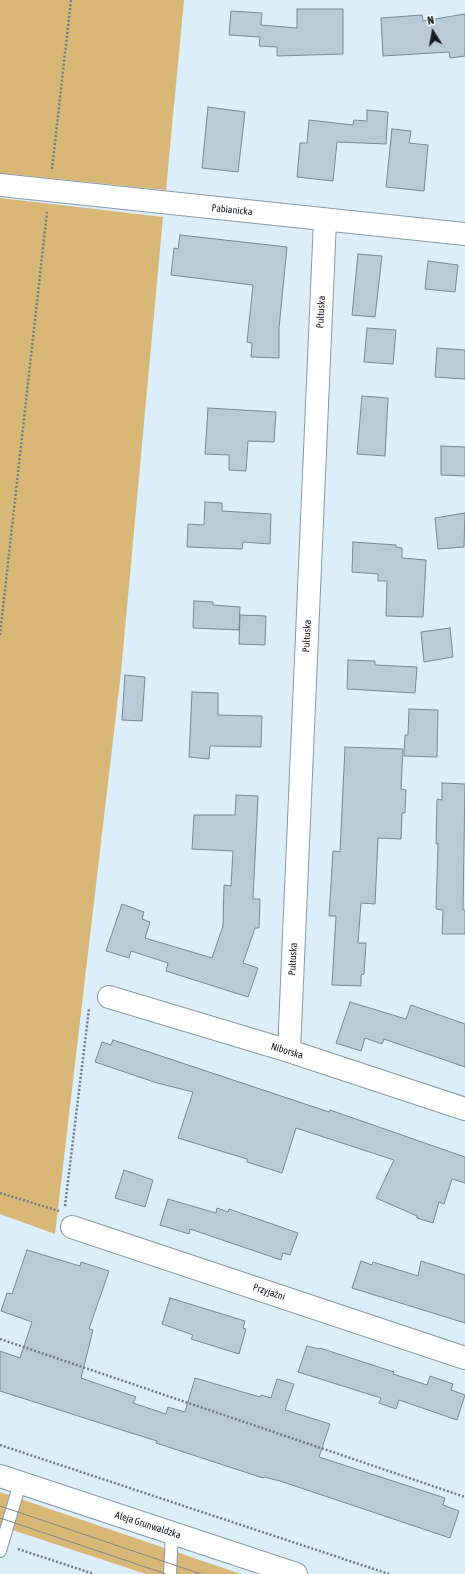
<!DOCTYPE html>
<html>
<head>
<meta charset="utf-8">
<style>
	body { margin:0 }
	#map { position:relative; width:465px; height:1574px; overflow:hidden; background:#dbeefa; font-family:"Asap Condensed",sans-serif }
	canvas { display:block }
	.north { position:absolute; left:413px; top:12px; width:40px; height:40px; -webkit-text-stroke:3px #fff; paint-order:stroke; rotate:349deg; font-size:11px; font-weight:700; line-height:16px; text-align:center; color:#151b20 }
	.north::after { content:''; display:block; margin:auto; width:14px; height:18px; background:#151b20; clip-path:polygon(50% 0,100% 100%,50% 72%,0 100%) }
</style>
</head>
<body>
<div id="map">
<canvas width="465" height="1574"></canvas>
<div class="north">N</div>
</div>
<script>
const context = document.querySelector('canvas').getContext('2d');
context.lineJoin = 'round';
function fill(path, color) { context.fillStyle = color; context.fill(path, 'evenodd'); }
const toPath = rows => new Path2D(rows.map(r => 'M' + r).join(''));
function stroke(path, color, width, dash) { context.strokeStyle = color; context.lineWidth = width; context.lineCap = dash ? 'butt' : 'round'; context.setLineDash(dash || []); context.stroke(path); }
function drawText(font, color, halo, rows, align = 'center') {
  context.font = font + ' "Asap Condensed",sans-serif'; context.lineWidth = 3; context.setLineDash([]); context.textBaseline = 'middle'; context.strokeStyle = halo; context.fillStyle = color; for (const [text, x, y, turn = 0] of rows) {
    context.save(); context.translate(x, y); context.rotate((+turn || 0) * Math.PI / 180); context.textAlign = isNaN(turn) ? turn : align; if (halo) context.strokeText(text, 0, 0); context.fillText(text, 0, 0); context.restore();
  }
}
fill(toPath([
	[0,0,184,0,166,190,0,173],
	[0,198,163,217,121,672,55,1234,0,1214],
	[0,1492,241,1574,146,1574,0,1526]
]), '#d9b877');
const building = toPath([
	[297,9,343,9,343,54,277,56,277,47,259,46,260,37,229,35,231,11,262,13,261,25,297,28,297,9],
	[465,14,465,56,450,58,449,52,383,56,381,18,422,15,423,21,465,14],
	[208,107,245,112,238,172,202,168,208,107],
	[367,110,388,112,386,144,337,142,333,181,297,177,300,143,307,143,309,120,353,125,354,120,367,121,367,110],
	[392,129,411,131,409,143,428,145,424,191,386,187,392,129],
	[180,235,287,247,279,328,279,358,251,357,252,343,247,342,253,285,171,275,174,248,178,249,180,235],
	[358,254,382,256,375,317,352,315,358,254],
	[428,261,458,265,455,292,425,289,428,261],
	[367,328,396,330,393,364,364,362,367,328],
	[437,348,465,350,465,379,435,377,437,348],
	[362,396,388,398,385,456,357,454,362,396],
	[208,408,276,412,274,442,248,441,246,471,229,470,229,455,205,454,208,408],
	[441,446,465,447,465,476,441,475,441,446],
	[205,502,222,503,222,511,271,514,270,544,243,542,242,549,187,547,188,524,204,525,205,502],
	[465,513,464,547,438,549,435,518,465,513],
	[353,542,396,545,396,547,402,548,402,558,426,560,423,617,386,616,387,581,378,581,378,574,352,572,353,542],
	[194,601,213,602,213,605,240,607,239,630,193,628,194,601],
	[240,615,266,616,265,645,239,644,240,615],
	[450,628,453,657,424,662,421,632,450,628],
	[348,660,375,661,375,665,417,667,415,693,347,689,348,660],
	[125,675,145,677,142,721,122,720,125,675],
	[192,692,218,693,218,715,262,716,261,747,210,746,209,759,189,757,192,692],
	[409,709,438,710,437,757,404,756,405,735,408,735,409,709],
	[345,747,403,749,401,789,406,790,405,813,402,813,401,839,378,838,375,904,361,903,358,943,366,943,364,974,361,975,361,986,332,985,336,916,329,916,333,851,340,852,345,747],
	[442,783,465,784,463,910,465,910,465,934,442,934,443,910,436,909,438,843,436,844,437,799,442,800,442,783],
	[236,795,258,796,253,899,260,899,259,928,255,928,243,963,258,968,248,997,166,971,168,963,131,951,129,958,106,951,122,904,144,912,142,919,150,922,145,938,212,958,223,926,224,885,231,886,233,851,192,849,194,815,235,815,236,795],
	[350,1002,406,1019,411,1005,465,1024,465,1067,384,1039,382,1044,365,1038,361,1051,336,1043,350,1002],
	[113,1040,329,1112,330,1110,465,1157,465,1183,452,1179,444,1204,439,1202,433,1223,417,1218,417,1216,376,1198,394,1160,296,1128,282,1173,247,1162,247,1159,178,1138,193,1092,157,1083,95,1062,102,1042,111,1045,113,1040],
	[124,1170,153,1180,145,1207,115,1198,124,1170],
	[168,1199,216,1213,217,1208,228,1212,229,1209,298,1233,290,1255,283,1253,281,1260,190,1229,189,1234,160,1225,168,1199],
	[27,1250,80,1266,81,1262,109,1271,89,1329,93,1330,81,1378,136,1397,133,1403,166,1414,168,1407,185,1412,195,1378,260,1397,261,1395,271,1398,277,1379,294,1384,285,1410,330,1424,319,1457,445,1498,443,1505,459,1511,450,1538,280,1481,264,1477,263,1478,156,1443,157,1441,125,1431,0,1391,0,1351,20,1358,32,1322,1,1311,7,1293,12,1294,27,1250],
	[361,1261,372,1265,373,1262,418,1276,421,1261,465,1275,465,1323,352,1288,361,1261],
	[170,1298,245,1321,243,1328,246,1329,239,1354,191,1339,193,1335,162,1324,170,1298],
	[307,1346,319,1349,320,1348,394,1372,393,1374,427,1385,430,1376,453,1384,451,1390,465,1395,457,1420,399,1400,396,1409,379,1403,381,1398,298,1372,307,1346]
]);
fill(building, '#b8cbd7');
stroke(building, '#798a95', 1);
const service = toPath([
	[0,1551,20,1483],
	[170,1574,172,1533]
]);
const minor = toPath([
	[0,185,465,234],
	[109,997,289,1051,465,1109],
	[289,1051,325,220],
	[72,1227,465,1358]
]);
const secondary = toPath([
	[0,1476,296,1574]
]);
stroke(service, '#889aa5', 14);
stroke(minor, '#889aa5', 24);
stroke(secondary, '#889aa5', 24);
stroke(toPath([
	[52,169,71,0],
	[0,635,47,212],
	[0,1193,59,1211],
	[65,1206,89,1009],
	[0,1339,465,1497],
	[0,1445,389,1574],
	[18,1549,94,1574]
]), '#707c85', 2.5, [2, 2]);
stroke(service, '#fff', 12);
stroke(minor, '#fff', 22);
stroke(secondary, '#fff', 22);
stroke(toPath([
	[0,1506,201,1574],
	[0,1518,166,1574]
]), '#7b8790', 1);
drawText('10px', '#151b20', '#fff', [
	["Pabianicka",232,210,6],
	["Pułtuska",321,312,-87],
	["Pułtuska",307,636,-87],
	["Pułtuska",293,959,-87],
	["Niborska",287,1051,17],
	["Przyjaźni",269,1292,18],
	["Aleja Grunwaldzka",148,1525,18]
]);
</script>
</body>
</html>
